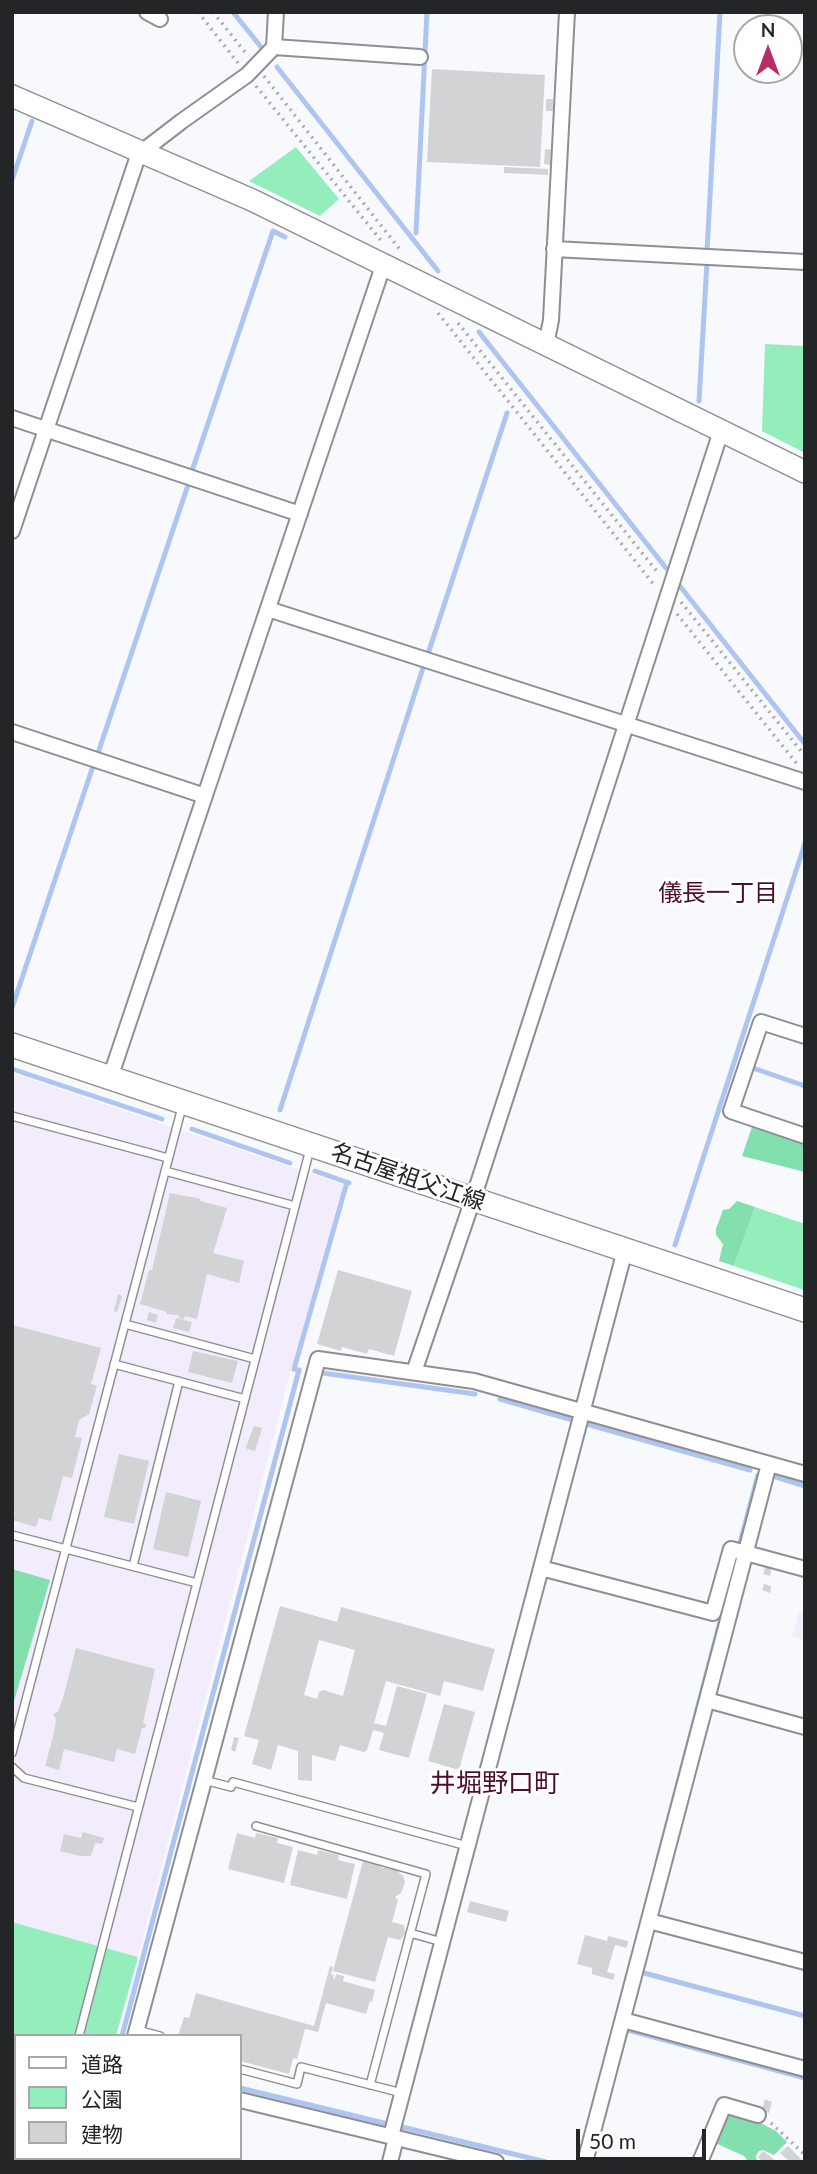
<!DOCTYPE html>
<html>
<head>
<meta charset="utf-8">
<style>
	body { margin:0 }
	#map { position:relative; width:817px; height:2174px; overflow:hidden; background:#f8f9fc; font-family:Lato,"Noto Sans JP",sans-serif }
	canvas { display:block }
	.frame { position:absolute; inset:0; border:14px solid #242526; pointer-events:none }
	.legend { position:absolute; left:14px; top:2034px; width:228px; height:126px; box-sizing:border-box; background:#fff; border:2px solid #a7a8a8; margin:0; padding:9px 12px; list-style:none; font-size:21px; color:#242526 }
	.legend li { display:flex; align-items:center; gap:14px; height:35px }
	.legend b { width:35px; border:2px solid #a7a8a8 }
	.north { position:absolute; left:733px; top:14px; width:70px; height:70px; box-sizing:border-box; background:#fff; border:2px solid #a7a8a8; border-radius:50%; rotate:0deg; font-size:19px; font-weight:700; line-height:28px; text-align:center; color:#242526 }
	.north::after { content:''; display:block; margin:auto; width:24px; height:32px; background:#b72d69; clip-path:polygon(50% 0,100% 100%,50% 72%,0 100%) }
	.scale { position:absolute; left:576px; top:2129px; width:130px; height:32px; box-sizing:border-box; border:4px solid #242526; border-top:0; padding-left:9px; font-size:21px; line-height:24px; white-space:nowrap; color:#242526; -webkit-text-stroke:5px #fff; paint-order:stroke }
</style>
</head>
<body>
<div id="map">
<canvas width="817" height="2174"></canvas>
<div class="frame"></div>
<ul class="legend">
<li><b style="height:9px;background:#fff"></b>道路</li>
<li><b style="height:19px;background:#94eebc"></b>公園</li>
<li><b style="height:19px;background:#d1d3d5"></b>建物</li>
</ul>
<div class="north">N</div>
<div class="scale">50 m</div>
</div>
<script>
const context = document.querySelector('canvas').getContext('2d');
context.lineJoin = 'round';
function fill(path, color) { context.fillStyle = color; context.fill(path, 'evenodd'); }
const toPath = rows => new Path2D(rows.map(r => 'M' + r).join(''));
function stroke(path, color, width, dash) { context.strokeStyle = color; context.lineWidth = width; context.lineCap = dash ? 'butt' : 'round'; context.setLineDash(dash || []); context.stroke(path); }
function drawText(font, color, halo, rows, align = 'center') {
  context.font = font + ' Lato,"Noto Sans JP",sans-serif'; context.lineWidth = 6; context.setLineDash([]); context.textBaseline = 'middle'; context.strokeStyle = halo; context.fillStyle = color; for (const [text, x, y, turn = 0] of rows) {
    context.save(); context.translate(x, y); context.rotate((+turn || 0) * Math.PI / 180); context.textAlign = isNaN(turn) ? turn : align; if (halo) context.strokeText(text, 0, 0); context.fillText(text, 0, 0); context.restore();
  }
}
fill(toPath([
	[12,1073,343,1185,290,1373,138,1957,12,1922],
	[799,1611,805,1613,805,1640,792,1636]
]), '#f2ecfd');
fill(toPath([
	[296,147,339,199,320,216,249,181],
	[765,344,805,346,805,453,762,431],
	[755,1207,805,1224,804,1290,734,1266],
	[12,1922,138,1957,116,2036,16,2036,16,2158,70,2158,69,2162,12,2162]
]), '#94eebc');
fill(toPath([
	[752,1127,805,1145,805,1172,742,1156],
	[737,1201,755,1207,734,1266,719,1261,723,1244,716,1235,716,1229,723,1210,729,1209],
	[12,1569,50,1580,12,1708],
	[727,2111,757,2121,776,2131,787,2142,774,2155,763,2150,759,2151,756,2156,757,2162,749,2162,744,2156,713,2142]
]), '#84dfae');
stroke(toPath([
	[233,12,261,47],
	[277,67,438,271],
	[12,180,32,121],
	[416,233,427,12],
	[707,251,720,12],
	[479,332,666,568],
	[699,401,707,262],
	[192,471,273,231,285,237],
	[679,585,805,744],
	[428,654,507,413],
	[98,753,188,485],
	[12,1008,93,766],
	[753,1068,805,1086],
	[12,1069,162,1119],
	[280,1110,423,668],
	[192,1129,290,1163],
	[315,1171,349,1183],
	[675,1245,805,843],
	[323,1373,475,1394],
	[500,1399,569,1419],
	[590,1425,750,1470],
	[773,1476,805,1486],
	[740,1543,758,1475],
	[657,1863,737,1557],
	[644,1973,805,2016],
	[628,2030,805,2078],
	[122,2036,299,1370,294,1369,347,1182],
	[240,2088,388,2124],
	[402,2127,546,2162],
	[73,2162,73,2158],
	[89,2162,90,2158],
	[115,2162,115,2158]
]), '#aec5f1', 5);
fill(toPath([
	[432,69,545,75,540,167,427,162],
	[546,99,553,99,553,111,546,111],
	[545,149,551,150,550,165,544,164],
	[504,167,548,169,548,175,504,173],
	[170,1193,201,1199,200,1201,227,1208,213,1253,244,1261,239,1283,207,1274,197,1319,185,1316,184,1319,179,1318,179,1315,166,1314,167,1312,140,1304,149,1270,152,1270],
	[338,1270,412,1291,394,1356,369,1349,367,1354,342,1347,341,1351,317,1344],
	[118,1294,122,1296,117,1312,114,1311],
	[149,1312,158,1315,156,1323,147,1320],
	[176,1318,192,1322,189,1332,173,1328],
	[12,1325,101,1348,91,1384,97,1386,89,1414,79,1420,75,1437,82,1438,72,1478,63,1476,51,1521,39,1518,36,1527,12,1520,15,1512,12,1511],
	[193,1351,238,1361,232,1383,188,1372],
	[254,1426,262,1428,255,1451,247,1449,246,1447],
	[119,1454,149,1461,134,1524,104,1517],
	[166,1492,201,1501,188,1557,153,1549],
	[766,1565,772,1567,770,1576,763,1574],
	[764,1584,771,1586,770,1593,762,1590],
	[280,1606,337,1622,341,1607,495,1649,483,1691,444,1681,440,1696,386,1681,374,1723,386,1726,397,1686,427,1694,409,1758,379,1750,384,1733,373,1730,367,1750,364,1752,340,1745,335,1761,312,1755,312,1781,298,1780,298,1751,278,1745,271,1770,252,1764,259,1740,244,1736],
	[319,1640,355,1650,343,1696,323,1690,319,1692,317,1699,304,1695],
	[76,1648,155,1669,143,1723,146,1724,145,1728,142,1728,135,1754,117,1749,114,1762,64,1749,59,1770,45,1766,54,1733,56,1719,53,1714,58,1712,63,1698],
	[444,1704,475,1712,459,1770,428,1761],
	[234,1737,239,1738,235,1752,231,1750],
	[83,1832,104,1838,102,1844,95,1843,91,1856,80,1856,60,1851,64,1834,81,1838],
	[237,1833,255,1838,256,1833,278,1838,277,1843,293,1847,284,1883,228,1869],
	[298,1850,317,1855,318,1850,339,1855,338,1860,355,1864,347,1899,290,1885],
	[363,1861,382,1866,381,1868,394,1868,403,1876,405,1882,401,1893,395,1897,398,1900,392,1922,404,1925,405,1934,400,1940,388,1937,375,1982,333,1971],
	[470,1901,509,1911,506,1922,467,1912],
	[585,1935,607,1941,608,1936,628,1941,627,1948,615,1945,607,1972,615,1974,613,1980,592,1974,592,1968,577,1964],
	[330,1966,333,1967,331,1975,334,1975,333,1978,335,1979,336,1974,344,1976,343,1981,375,1990,372,2002,370,2001,366,2014,326,2003,318,2032,305,2029,297,2059,293,2058,289,2074,240,2061,240,2036,178,2036,184,2017,189,2018,196,1993,314,2026],
	[765,2099,772,2102,769,2113,762,2111],
	[788,2146,804,2162,790,2162,780,2153],
	[763,2151,771,2157,777,2162,762,2162,758,2157]
]), '#d1d3d5');
const lane = toPath([
	[12,1116,168,1158],
	[165,1171,295,1206],
	[125,1324,255,1359],
	[114,1364,245,1399],
	[12,1535,197,1583],
	[133,1566,179,1381],
	[12,1753,182,1107],
	[12,1767,24,1778,138,1807],
	[204,1780,231,1787,233,1782,467,1846],
	[256,1826,426,1874,370,2085],
	[410,1933,442,1942],
	[137,2030,160,2036],
	[79,2036,310,1149],
	[240,2069,297,2084,301,2067,402,2093],
	[46,2162,47,2158]
]);
const street = toPath([
	[147,12,160,19],
	[274,47,420,57],
	[143,151,182,121,247,75,274,47,276,12],
	[554,249,805,262],
	[546,345,551,320,567,12],
	[12,418,300,514],
	[12,531,140,150],
	[268,609,805,782],
	[12,732,205,796],
	[805,1036,761,1022,731,1111,805,1136],
	[110,1078,383,266],
	[414,1372,473,1199,721,431],
	[541,1568,713,1613,731,1549,805,1569],
	[707,1700,805,1727],
	[649,1921,805,1962],
	[623,2020,805,2069],
	[135,2036,318,1359,474,1381,805,1474],
	[240,2100,496,2162],
	[391,2136,625,1250],
	[103,2162,104,2158],
	[124,2162,125,2158],
	[390,2162,396,2138],
	[585,2162,769,1464],
	[700,2162,724,2105,758,2115]
]);
const secondary = toPath([
	[12,96,252,200,805,472]
]);
const primary = toPath([
	[12,1045,805,1310]
]);
stroke(lane, '#8e8f92', 10);
stroke(street, '#8e8f92', 18);
stroke(secondary, '#8e8f92', 24);
stroke(primary, '#8e8f92', 26);
stroke(toPath([
	[198,12,238,63],
	[213,12,248,56],
	[264,76,401,251],
	[256,86,383,243],
	[438,313,655,586],
	[458,323,659,574],
	[681,602,805,756],
	[677,614,797,764],
	[771,2123,805,2155]
]), '#a9aaac', 3.5, [2, 5]);
stroke(lane, '#fff', 7);
stroke(street, '#fff', 14);
stroke(secondary, '#fff', 21);
stroke(primary, '#fff', 23);
drawText('23px', '#242526', '#fff', [
	["名古屋祖父江線",408,1177,19]
]);
drawText('24px', '#4f0d2a', '#fff', [
	["儀長一丁目",718,893]
]);
drawText('26px', '#4f0d2a', '#fff', [
	["井堀野口町",495,1784]
]);
</script>
</body>
</html>
